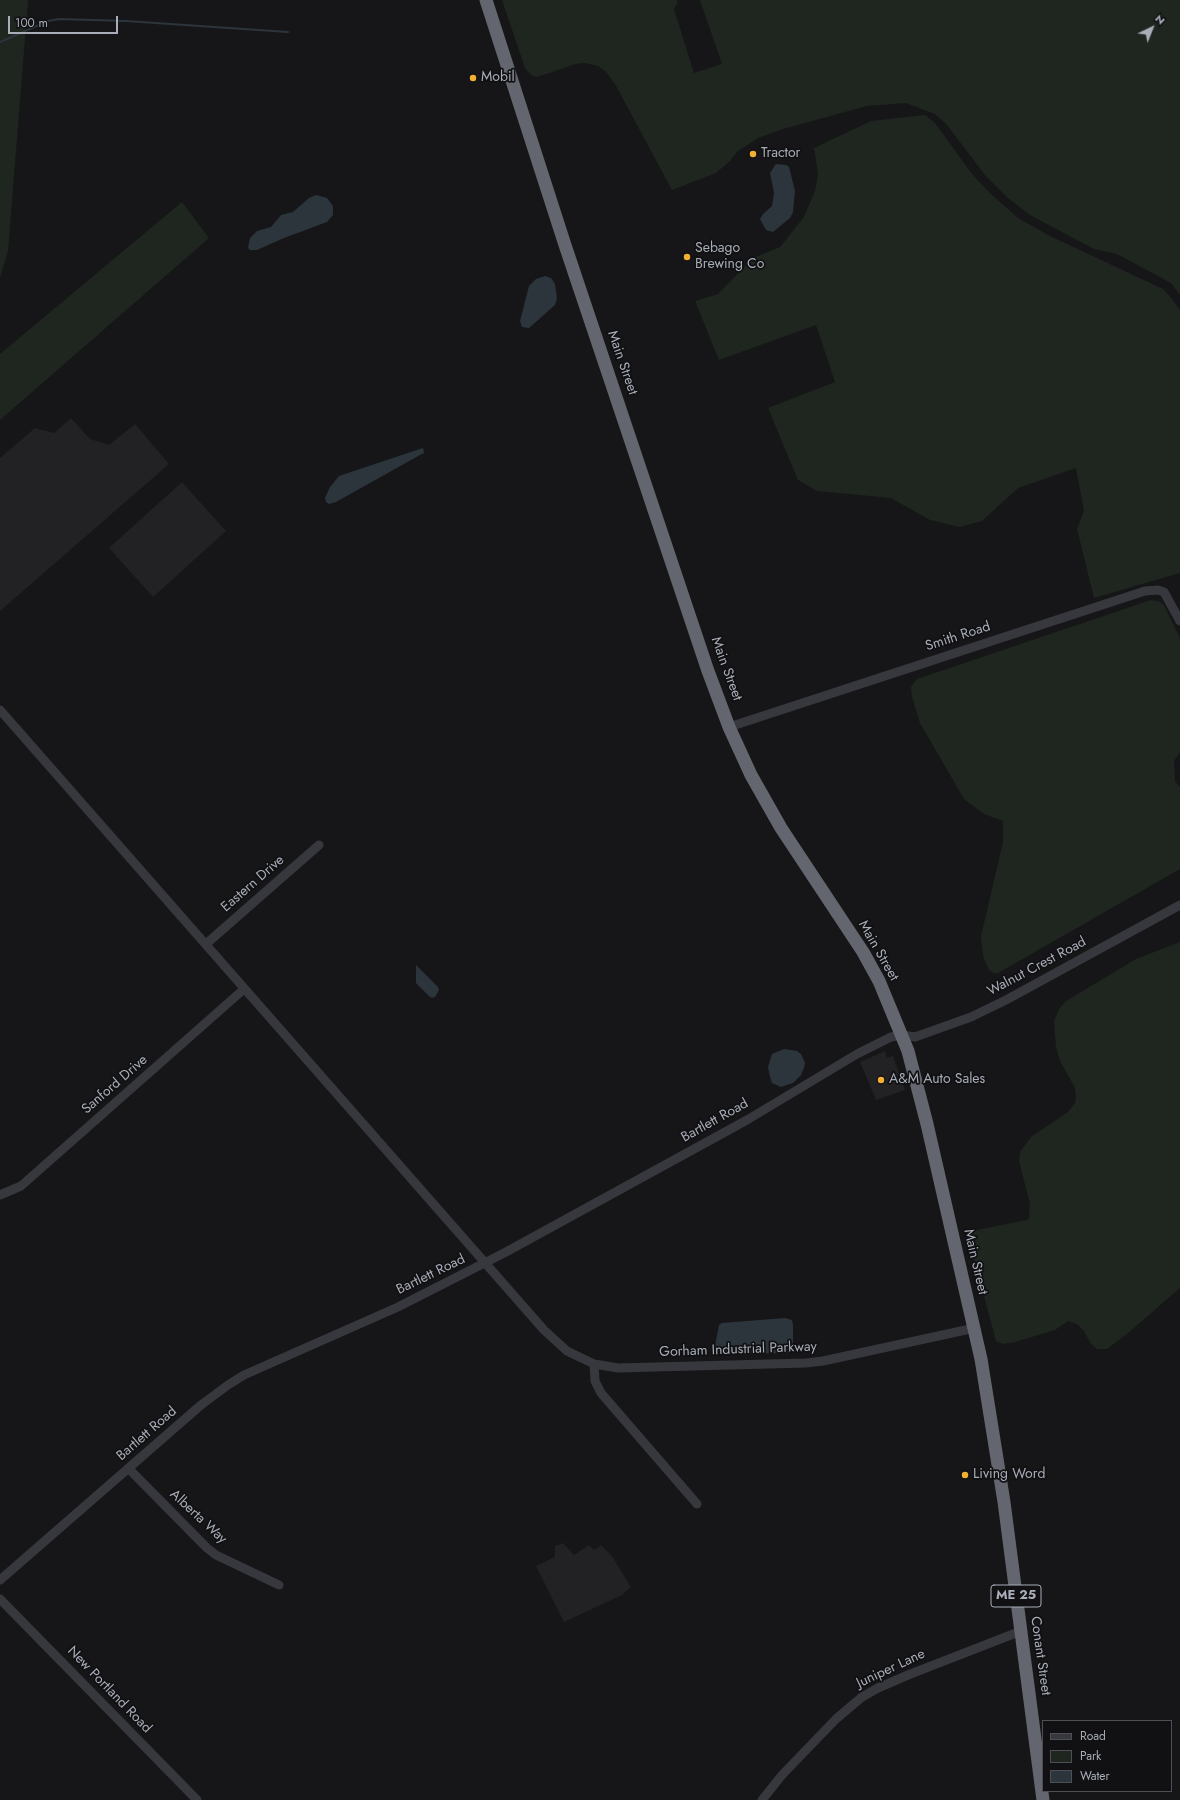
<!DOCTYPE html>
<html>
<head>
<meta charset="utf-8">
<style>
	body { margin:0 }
	#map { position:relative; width:1180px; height:1800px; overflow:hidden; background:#161618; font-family:Jost,sans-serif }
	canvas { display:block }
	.legend { position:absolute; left:1042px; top:1720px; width:130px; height:72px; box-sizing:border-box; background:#111113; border:1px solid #4d4f55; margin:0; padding:5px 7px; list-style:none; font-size:12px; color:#a8adb8 }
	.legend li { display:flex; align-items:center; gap:8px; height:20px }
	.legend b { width:20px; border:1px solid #4d4f55 }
	.north { position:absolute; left:1132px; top:8px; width:40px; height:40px; -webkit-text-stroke:3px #111113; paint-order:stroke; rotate:43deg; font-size:11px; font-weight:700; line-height:16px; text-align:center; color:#a8adb8 }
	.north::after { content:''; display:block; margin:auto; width:14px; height:18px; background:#a8adb8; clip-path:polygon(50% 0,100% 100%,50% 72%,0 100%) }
	.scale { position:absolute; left:8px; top:16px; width:110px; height:18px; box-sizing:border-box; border:2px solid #a8adb8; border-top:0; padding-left:5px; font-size:12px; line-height:14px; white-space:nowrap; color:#a8adb8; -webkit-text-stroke:3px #111113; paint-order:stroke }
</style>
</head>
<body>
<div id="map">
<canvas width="1180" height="1800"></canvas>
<ul class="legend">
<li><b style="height:5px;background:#37383d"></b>Road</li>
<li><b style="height:11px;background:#1e261f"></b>Park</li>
<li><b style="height:11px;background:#2c353c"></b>Water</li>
</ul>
<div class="north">N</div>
<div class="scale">100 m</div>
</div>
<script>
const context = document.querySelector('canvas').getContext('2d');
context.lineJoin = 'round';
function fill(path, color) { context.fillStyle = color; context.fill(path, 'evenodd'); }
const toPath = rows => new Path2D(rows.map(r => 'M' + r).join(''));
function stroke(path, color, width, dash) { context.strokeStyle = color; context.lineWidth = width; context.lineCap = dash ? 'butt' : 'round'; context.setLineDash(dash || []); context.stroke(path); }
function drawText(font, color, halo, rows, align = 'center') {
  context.font = font + ' Jost,sans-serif'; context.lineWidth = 3.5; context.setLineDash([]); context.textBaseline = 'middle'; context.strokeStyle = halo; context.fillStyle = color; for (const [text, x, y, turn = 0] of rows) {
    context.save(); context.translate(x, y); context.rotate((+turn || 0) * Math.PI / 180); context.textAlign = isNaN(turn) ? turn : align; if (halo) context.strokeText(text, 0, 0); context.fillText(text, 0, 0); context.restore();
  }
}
fill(toPath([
	[71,418,90,439,109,445,135,424,169,464,0,611,0,458,35,428,54,433],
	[182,482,226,531,153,597,109,548],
	[885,1051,887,1058,893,1056,905,1090,876,1100,860,1062],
	[563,1543,574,1555,589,1545,594,1550,601,1545,612,1556,631,1587,622,1595,564,1622,536,1566,555,1557,555,1546]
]), '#222225');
fill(toPath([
	[0,0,28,0,8,251,0,278],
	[502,0,677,0,678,2,674,9,694,73,722,64,700,0,1180,0,1180,295,1171,283,1117,254,1094,249,1030,215,1008,198,985,175,947,125,935,114,906,103,867,106,783,129,758,138,738,151,730,161,716,173,672,190,615,84,606,72,598,66,585,63,575,64,550,73,536,77,531,75,525,68],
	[925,115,935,123,972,174,990,193,1018,218,1048,235,1163,289,1172,299,1180,310,1180,573,1094,598,1077,529,1084,511,1076,468,1018,488,982,521,959,527,930,520,891,498,817,491,798,480,768,408,835,382,816,325,719,360,695,301,718,294,753,258,780,247,804,217,815,191,818,174,814,148,871,121],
	[182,202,209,238,0,420,0,354],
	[1151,600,1158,601,1164,605,1180,638,1180,752,1174,761,1175,781,1180,787,1180,869,998,973,993,973,989,970,983,956,981,936,1003,842,1003,821,984,814,964,799,920,723,912,697,911,687,917,679],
	[1180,942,1180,1288,1127,1334,1107,1349,1097,1349,1091,1344,1084,1331,1077,1324,1068,1321,1055,1330,1015,1342,1003,1344,996,1341,967,1232,1027,1220,1029,1218,1030,1204,1019,1161,1020,1152,1031,1137,1068,1112,1075,1103,1076,1097,1075,1088,1060,1061,1056,1047,1054,1021,1059,1009,1066,1001,1136,959]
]), '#1e261f');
fill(toPath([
	[776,164,786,165,789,167,795,191,793,212,790,218,773,232,766,230,760,219,763,214,772,206,774,193,770,173],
	[316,195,327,198,333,206,333,215,327,222,284,238,257,250,250,250,248,248,250,238,257,231,271,227,281,215,293,212,309,198],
	[545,276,551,278,555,284,557,298,555,305,529,328,522,327,520,321,529,286,536,279],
	[423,448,424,453,420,455,336,502,329,504,326,502,325,498,330,487,339,476],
	[416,965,438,987,439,990,435,997,432,998,429,996,416,983],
	[784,1049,797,1051,801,1054,805,1063,804,1068,801,1075,793,1083,781,1087,772,1083,770,1077,768,1067,772,1054],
	[785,1318,792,1320,793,1325,793,1350,791,1353,720,1354,716,1353,714,1351,719,1325,722,1323]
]), '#2c353c');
stroke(toPath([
	[0,42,48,21,59,19,126,21,288,32]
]), '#2c353c', 2);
stroke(toPath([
	[0,710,544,1330,567,1351,594,1364,595,1381,601,1393,697,1504],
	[729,727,1145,591,1158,590,1164,592,1180,621],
	[206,944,319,845],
	[0,1195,21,1186,244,989],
	[594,1364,618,1368,806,1363,823,1361,975,1328],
	[129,1469,207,1548,216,1555,279,1585],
	[0,1580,201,1405,228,1385,244,1375,398,1307,506,1252,747,1120,857,1054,891,1037,902,1035,915,1037,971,1017,1006,1000,1180,905],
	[0,1599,197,1800],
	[762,1800,782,1775,836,1719,862,1697,878,1688,908,1675,1021,1631]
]), '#37383d', 9);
stroke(toPath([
	[486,0,565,245,708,671,729,727,751,775,781,828,863,952,879,981,908,1051,927,1124,981,1359,1004,1502,1043,1800]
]), '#63666e', 13);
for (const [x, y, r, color] of [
	[473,78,4,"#f2b134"],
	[753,154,4,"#f2b134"],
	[687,257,4,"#f2b134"],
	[881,1080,4,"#f2b134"],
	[965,1475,4,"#f2b134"]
]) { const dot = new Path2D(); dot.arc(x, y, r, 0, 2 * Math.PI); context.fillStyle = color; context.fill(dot); stroke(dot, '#111113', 1.5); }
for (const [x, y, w] of [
	[1016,1596,50]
]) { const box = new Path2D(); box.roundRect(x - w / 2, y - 11, w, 22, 3); context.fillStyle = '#111113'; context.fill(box); stroke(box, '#a8adb8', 1); }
drawText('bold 13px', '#a8adb8', null, [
	["ME 25",1016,1596]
]);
drawText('14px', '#a8adb8', '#111113', [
	["Mobil",481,78],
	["Tractor",761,154],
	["Sebago",695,249],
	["Brewing Co",695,265],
	["A&M Auto Sales",889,1080],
	["Living Word",973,1475]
], 'left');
drawText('14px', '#a8adb8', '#111113', [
	["Main Street",622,363,71],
	["Smith Road",958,637,-18],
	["Main Street",726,669,70],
	["Eastern Drive",253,884,-41],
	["Main Street",878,951,60],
	["Walnut Crest Road",1037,967,-28],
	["Sanford Drive",115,1085,-41],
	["Bartlett Road",715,1121,-29],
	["Main Street",975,1262,77],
	["Bartlett Road",431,1275,-26],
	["Gorham Industrial Parkway",738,1350,-2],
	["Bartlett Road",147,1434,-41],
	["Alberta Way",198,1517,43],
	["Conant Street",1040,1656,82],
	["Juniper Lane",891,1669,-25],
	["New Portland Road",109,1690,46]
]);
</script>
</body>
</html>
